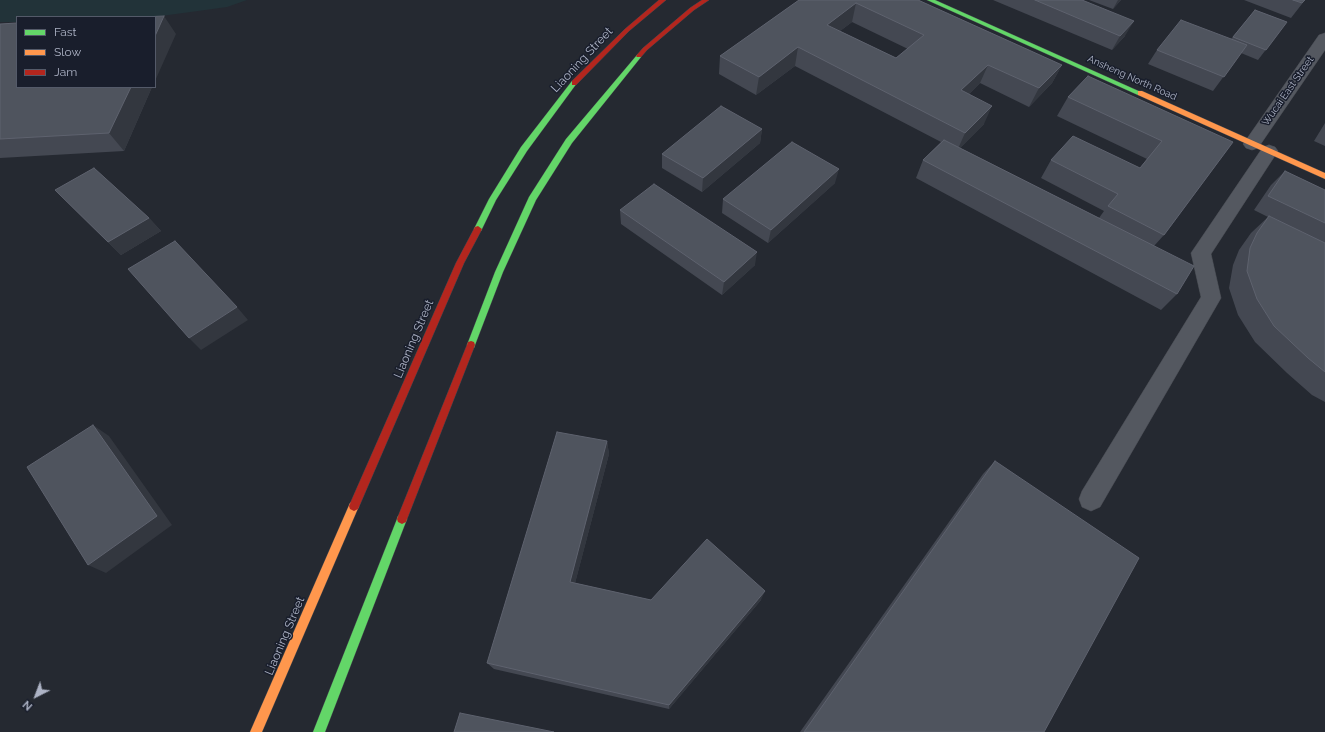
<!DOCTYPE html>
<html>
<head>
<meta charset="utf-8">
<style>
	body { margin:0 }
	#map { position:relative; width:1325px; height:732px; overflow:hidden; background:#252931; font-family:Raleway,sans-serif }
	canvas { display:block }
	.legend { position:absolute; left:16px; top:16px; width:140px; height:72px; box-sizing:border-box; background:#191e2c; border:1px solid #545a69; margin:0; padding:5px 7px; list-style:none; font-size:12px; color:#adb3c5 }
	.legend li { display:flex; align-items:center; gap:8px; height:20px }
	.legend b { width:20px; border:1px solid #545a69 }
	.north { position:absolute; left:16px; top:676px; width:40px; height:40px; -webkit-text-stroke:3px #191e2c; paint-order:stroke; rotate:222deg; font-size:11px; font-weight:700; line-height:16px; text-align:center; color:#adb3c5 }
	.north::after { content:''; display:block; margin:auto; width:14px; height:18px; background:#adb3c5; clip-path:polygon(50% 0,100% 100%,50% 72%,0 100%) }
</style>
</head>
<body>
<div id="map">
<canvas width="1325" height="732"></canvas>
<ul class="legend">
<li><b style="height:5px;background:#63d668"></b>Fast</li>
<li><b style="height:5px;background:#ff974d"></b>Slow</li>
<li><b style="height:5px;background:#b3261e"></b>Jam</li>
</ul>
<div class="north">N</div>
</div>
<script>
const context = document.querySelector('canvas').getContext('2d');
context.lineJoin = 'round';
function fill(path, color) { context.fillStyle = color; context.fill(path, 'evenodd'); }
const toPath = rows => new Path2D(rows.map(r => 'M' + r).join(''));
function stroke(path, color, width, dash) { context.strokeStyle = color; context.lineWidth = width; context.lineCap = dash ? 'butt' : 'round'; context.setLineDash(dash || []); context.stroke(path); }
function drawText(font, color, halo, rows, align = 'center') {
  context.font = font + ' Raleway,sans-serif'; context.lineWidth = 3; context.setLineDash([]); context.textBaseline = 'middle'; context.strokeStyle = halo; context.fillStyle = color; for (const [text, x, y, turn = 0] of rows) {
    context.save(); context.translate(x, y); context.rotate((+turn || 0) * Math.PI / 180); context.textAlign = isNaN(turn) ? turn : align; if (halo) context.strokeText(text, 0, 0); context.fillText(text, 0, 0); context.restore();
  }
}
fill(toPath([
	[0,0,247,0,227,7,154,17,17,17,17,22,0,22]
]), '#223339');
const street = toPath([
	[1325,33,1325,50,1258,148,1252,150,1246,148,1243,144,1246,140,1319,35,1325,33],
	[1269,145,1275,147,1278,151,1211,254,1221,298,1100,507,1091,511,1082,507,1079,499,1082,491,1201,297,1191,253,1263,147,1269,145]
]);
const fast = toPath([
	[927,0,935,0,1143,93,1142,95,1138,95,927,0],
	[639,54,641,55,641,57,572,143,536,200,503,272,475,345,474,348,468,348,467,345,495,272,529,197,566,139,637,55,639,54],
	[572,81,576,81,577,83,527,151,496,200,481,231,475,231,474,229,489,199,521,147,572,81],
	[402,514,406,516,407,519,325,732,313,732,397,519,398,516,402,514]
]);
const slow = toPath([
	[1138,91,1142,91,1325,173,1325,179,1138,95,1138,91],
	[354,501,358,503,359,506,262,732,250,732,350,503,354,501]
]);
const jam = toPath([
	[659,0,666,0,629,31,576,85,572,85,572,81,625,29,659,0],
	[702,0,709,0,694,10,647,50,641,57,637,57,636,56,643,48,690,8,702,0],
	[478,226,482,229,464,263,358,509,354,511,350,509,349,506,456,263,475,227,478,226],
	[471,341,474,342,475,345,407,519,406,522,402,524,398,522,397,519,467,345,468,342,471,341]
]);
stroke(street, '#42454c', 1);
stroke(fast, '#42454c', 1);
stroke(slow, '#42454c', 1);
stroke(jam, '#42454c', 1);
fill(street, '#545860');
fill(fast, '#63d668');
fill(slow, '#ff974d');
fill(jam, '#b3261e');
fill(toPath([
	[799,0,918,0,1062,65,1052,83,1029,107,980,83,969,94,984,124,960,148,1099,218,1104,211,1041,178,1051,160,1140,168,1147,159,1057,116,1068,97,1233,142,1164,235,1154,246,1177,294,1161,310,916,178,923,160,941,142,795,66,756,95,719,74,720,56],
	[852,22,908,49,896,58,840,31],
	[993,0,1082,0,1125,36,1112,50],
	[1089,0,1121,0,1113,9],
	[1244,0,1305,0,1291,18],
	[1255,10,1287,22,1258,60,1241,53,1213,91,1148,64,1157,50,1231,39],
	[0,24,17,87,152,87,124,151,0,158],
	[1325,123,1325,146,1314,141],
	[762,129,760,143,702,192,662,168,662,154],
	[1285,171,1325,190,1325,402,1312,395,1287,373,1255,342,1238,315,1229,288,1233,265,1239,250,1251,233,1268,217,1254,210,1271,185],
	[835,183,768,243,722,213,723,199],
	[55,190,149,218,161,231,121,255],
	[620,210,755,265,722,295,621,224],
	[607,441,609,454,575,583,651,600,761,600,669,709,494,669,487,663],
	[995,461,1044,732,800,732,983,474]
]), '#444852');
fill(toPath([
	[1118,0,1121,0,1113,9],
	[856,3,852,22,824,43,827,25],
	[164,16,176,34,155,81,155,36],
	[1134,21,1125,36,1112,50,1120,36],
	[798,47,795,66,756,95,759,77],
	[988,65,980,83,953,109,961,90],
	[1062,65,1052,83,1029,107,1039,88],
	[131,87,152,87,124,151,109,133],
	[992,106,984,124,957,151,965,133],
	[762,129,760,143,702,192,703,178],
	[839,169,835,183,768,243,771,230],
	[149,218,161,231,121,255,108,242],
	[757,252,755,265,722,295,724,282],
	[237,307,248,320,201,350,189,338],
	[93,425,109,436,172,525,106,573,88,565],
	[607,441,609,454,573,591,570,582],
	[765,591,761,600,669,709,669,705]
]), '#33373f');
const building = toPath([
	[799,0,918,0,1062,65,1039,88,988,65,961,90,992,106,965,133,798,47,759,77,720,56,799,0],
	[856,3,924,35,896,58,827,25,856,3],
	[1035,0,1082,0,1134,21,1120,36,1035,0],
	[1293,0,1305,0,1302,3,1293,0],
	[1255,10,1287,22,1266,50,1233,37,1255,10],
	[164,16,155,36,155,17,143,17,164,16],
	[1181,20,1247,45,1224,77,1157,50,1181,20],
	[17,23,17,87,131,87,109,133,0,139,0,24,17,23],
	[1088,76,1233,142,1164,235,1108,206,1118,194,1051,160,1073,136,1140,168,1162,141,1068,97,1088,76],
	[721,106,762,129,703,178,662,154,721,106],
	[944,140,1194,266,1177,294,923,160,944,140],
	[792,142,839,169,771,230,723,199,792,142],
	[94,168,149,218,108,242,55,190,94,168],
	[1285,171,1325,190,1325,223,1268,196,1285,171],
	[654,184,757,252,724,282,620,210,654,184],
	[1269,216,1325,243,1325,372,1308,358,1274,326,1257,299,1247,271,1250,248,1257,233,1269,216],
	[175,241,237,307,189,338,128,269,175,241],
	[93,425,157,516,88,565,27,467,93,425],
	[557,432,607,441,570,582,651,600,707,539,765,591,669,705,487,663,557,432],
	[995,461,1139,558,1044,732,804,732,995,461],
	[460,713,554,732,454,732,460,713]
]);
fill(building, '#4f545e');
stroke(building, '#5e626e', 1);
drawText('10px', '#adb3c5', '#191e2c', [
	["Ansheng North Road",1132,78,24],
	["Wucai East Street",1288,91,-55]
]);
drawText('12px', '#adb3c5', '#191e2c', [
	["Liaoning Street",582,60,-47],
	["Liaoning Street",414,339,-67],
	["Liaoning Street",285,636,-67]
]);
</script>
</body>
</html>
